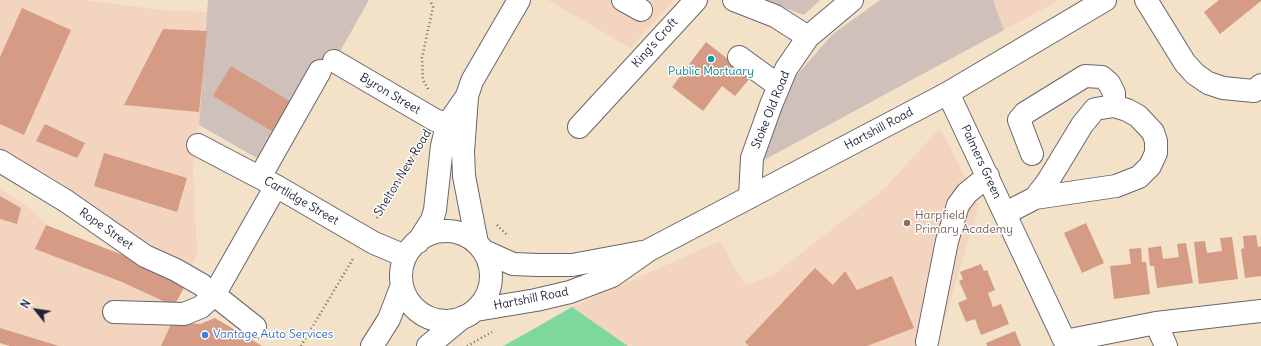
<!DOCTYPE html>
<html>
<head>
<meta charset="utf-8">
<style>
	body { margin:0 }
	#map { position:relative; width:1261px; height:346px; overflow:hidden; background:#f3e2c8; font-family:Delius,sans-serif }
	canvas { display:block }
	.north { position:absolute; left:16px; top:290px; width:40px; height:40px; -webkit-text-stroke:3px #fff; paint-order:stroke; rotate:300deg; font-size:11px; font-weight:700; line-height:16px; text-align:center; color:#22223b }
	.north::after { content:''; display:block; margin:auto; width:14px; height:18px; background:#22223b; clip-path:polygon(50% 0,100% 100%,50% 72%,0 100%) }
</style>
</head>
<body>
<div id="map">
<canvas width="1261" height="346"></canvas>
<div class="north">N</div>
</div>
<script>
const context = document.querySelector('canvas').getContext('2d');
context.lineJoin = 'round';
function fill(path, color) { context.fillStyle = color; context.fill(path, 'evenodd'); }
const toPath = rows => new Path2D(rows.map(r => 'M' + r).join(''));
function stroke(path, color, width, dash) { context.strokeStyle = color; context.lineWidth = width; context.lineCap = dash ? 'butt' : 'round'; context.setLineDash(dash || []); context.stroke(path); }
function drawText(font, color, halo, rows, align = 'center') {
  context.font = font + ' Delius,sans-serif'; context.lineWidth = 3; context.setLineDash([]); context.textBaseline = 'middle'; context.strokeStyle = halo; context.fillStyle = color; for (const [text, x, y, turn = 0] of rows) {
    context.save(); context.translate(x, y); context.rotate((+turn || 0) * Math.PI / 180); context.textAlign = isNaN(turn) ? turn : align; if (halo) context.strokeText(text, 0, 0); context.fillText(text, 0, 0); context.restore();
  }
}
fill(toPath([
	[0,0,85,0,161,10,208,12,199,125,193,168,197,254,191,266,168,258,103,218,62,183,0,149],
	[548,0,674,0,630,48],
	[993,0,1059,0,1004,30],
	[940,128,979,204,937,346,628,346,572,307,720,241,745,285,773,275,884,189],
	[0,189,28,207,46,225,186,284,174,306,172,322,161,346,10,346,0,343]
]), '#f3d4be');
fill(toPath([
	[208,0,369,0,274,168,199,125],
	[764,0,820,0,804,15],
	[880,0,993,0,1004,30,764,160,771,130,795,77,833,34]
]), '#cfc0ba');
fill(toPath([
	[572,307,628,346,503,346,523,335]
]), '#7ed89e');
fill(toPath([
	[1219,0,1261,0,1261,1,1220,34,1204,12],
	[22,8,71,30,24,135,0,124,0,57],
	[163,29,207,31,199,112,124,105],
	[706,42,751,77,735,96,722,86,703,111,672,87],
	[231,66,293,103,275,133,213,96],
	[45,124,85,143,77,158,36,141],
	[104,153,187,178,177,212,94,186],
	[0,196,21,208,17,224,0,219],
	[1086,223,1104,263,1082,273,1064,233],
	[46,225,133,259,186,284,174,306,122,282,35,249],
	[1256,235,1258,247,1261,246,1261,276,1245,278,1241,249,1244,248,1243,236],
	[1232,237,1238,279,1199,284,1194,242,1205,241,1207,253,1222,251,1220,238],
	[1186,243,1193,283,1157,288,1154,266,1150,266,1148,248,1161,246,1163,259,1179,257,1177,244],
	[1141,248,1142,262,1146,262,1150,294,1114,299,1110,266,1131,264,1129,249],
	[981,264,984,271,987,270,995,290,988,293,993,307,1001,304,1009,324,981,335,975,319,966,322,958,303,967,299,959,281,963,279,960,272],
	[815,268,833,285,845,271,857,290,892,276,914,328,867,346,749,346,745,342],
	[215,318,262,346,161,346,172,322,200,324],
	[0,328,59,346,10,346,0,343],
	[1015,331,1021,346,987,346,986,343]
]), '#d59b85');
const minor = toPath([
	[623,0,641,10],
	[734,0,775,16,808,37],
	[1146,0,1185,63,1195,74,1208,83,1223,88,1254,91,1261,85],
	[739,57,779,86],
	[334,61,435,120,447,125],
	[948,93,1067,346],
	[579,127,696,0],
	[198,145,276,186,374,243,405,256],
	[1032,154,1019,120,1025,113,1085,76,1102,77,1109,83,1114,93,1114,106],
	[0,161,66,201,145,256,176,270,202,285,255,327],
	[260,177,320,71],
	[750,197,752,158,771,105,786,69,808,37,852,0],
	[1006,213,1035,198,1116,186,1139,177,1150,166,1156,153,1156,141,1153,132,1138,116,1127,110,1114,106,1095,109,1082,125,1048,181,1035,198],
	[114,312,184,314,201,307,214,295,276,186],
	[1156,323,1166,346],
	[1065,341,1156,323,1261,311],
	[927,342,947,241,958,205,967,193,988,176]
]);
const major = toPath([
	[467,97,463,152,464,176,477,243],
	'401 276a45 45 0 1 1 90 0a45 45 0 1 1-90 0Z',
	[418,242,432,220,435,210,442,146,447,125,467,96,472,81,519,0],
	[484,251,513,264,538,265,572,265,642,252],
	[476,310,536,300,570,292,612,276,649,250,948,93,1105,0],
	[372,346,389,319,402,285],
	[428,346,463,317]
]);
stroke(minor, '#6b656c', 24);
stroke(major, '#6b656c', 24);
stroke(toPath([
	[428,89,423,80,422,58,433,7,430,0],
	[377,218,418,148],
	[497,225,507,235],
	[301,346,354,257],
	[467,346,492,332]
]), '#6b656c', 2.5, [1, 3]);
stroke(minor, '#fff', 22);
stroke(major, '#fff', 22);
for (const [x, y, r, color] of [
	[711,59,4,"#0f9aa8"],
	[907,223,4,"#8d6e63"],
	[205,335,4,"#3f7fe0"]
]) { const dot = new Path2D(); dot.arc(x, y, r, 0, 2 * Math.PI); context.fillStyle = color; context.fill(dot); stroke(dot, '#fff', 1.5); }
drawText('12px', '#22223b', '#fff', [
	["King's Croft",655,43,-48],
	["Byron Street",390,94,31],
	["Stoke Old Road",771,110,-68],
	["Hartshill Road",879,129,-28],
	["Palmers Green",981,162,65],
	["Shelton New Road",403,173,-59],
	["Cartlidge Street",301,201,30],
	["Rope Street",106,229,35],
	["Hartshill Road",531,299,-11]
]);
drawText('12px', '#0d838f', '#fff', [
	["Public Mortuary",711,72]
]);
drawText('12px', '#785e54', '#fff', [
	["Harpfield",915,216],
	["Primary Academy",915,230]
], 'left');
drawText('12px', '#366cbe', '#fff', [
	["Vantage Auto Services",213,335]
], 'left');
</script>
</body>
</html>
